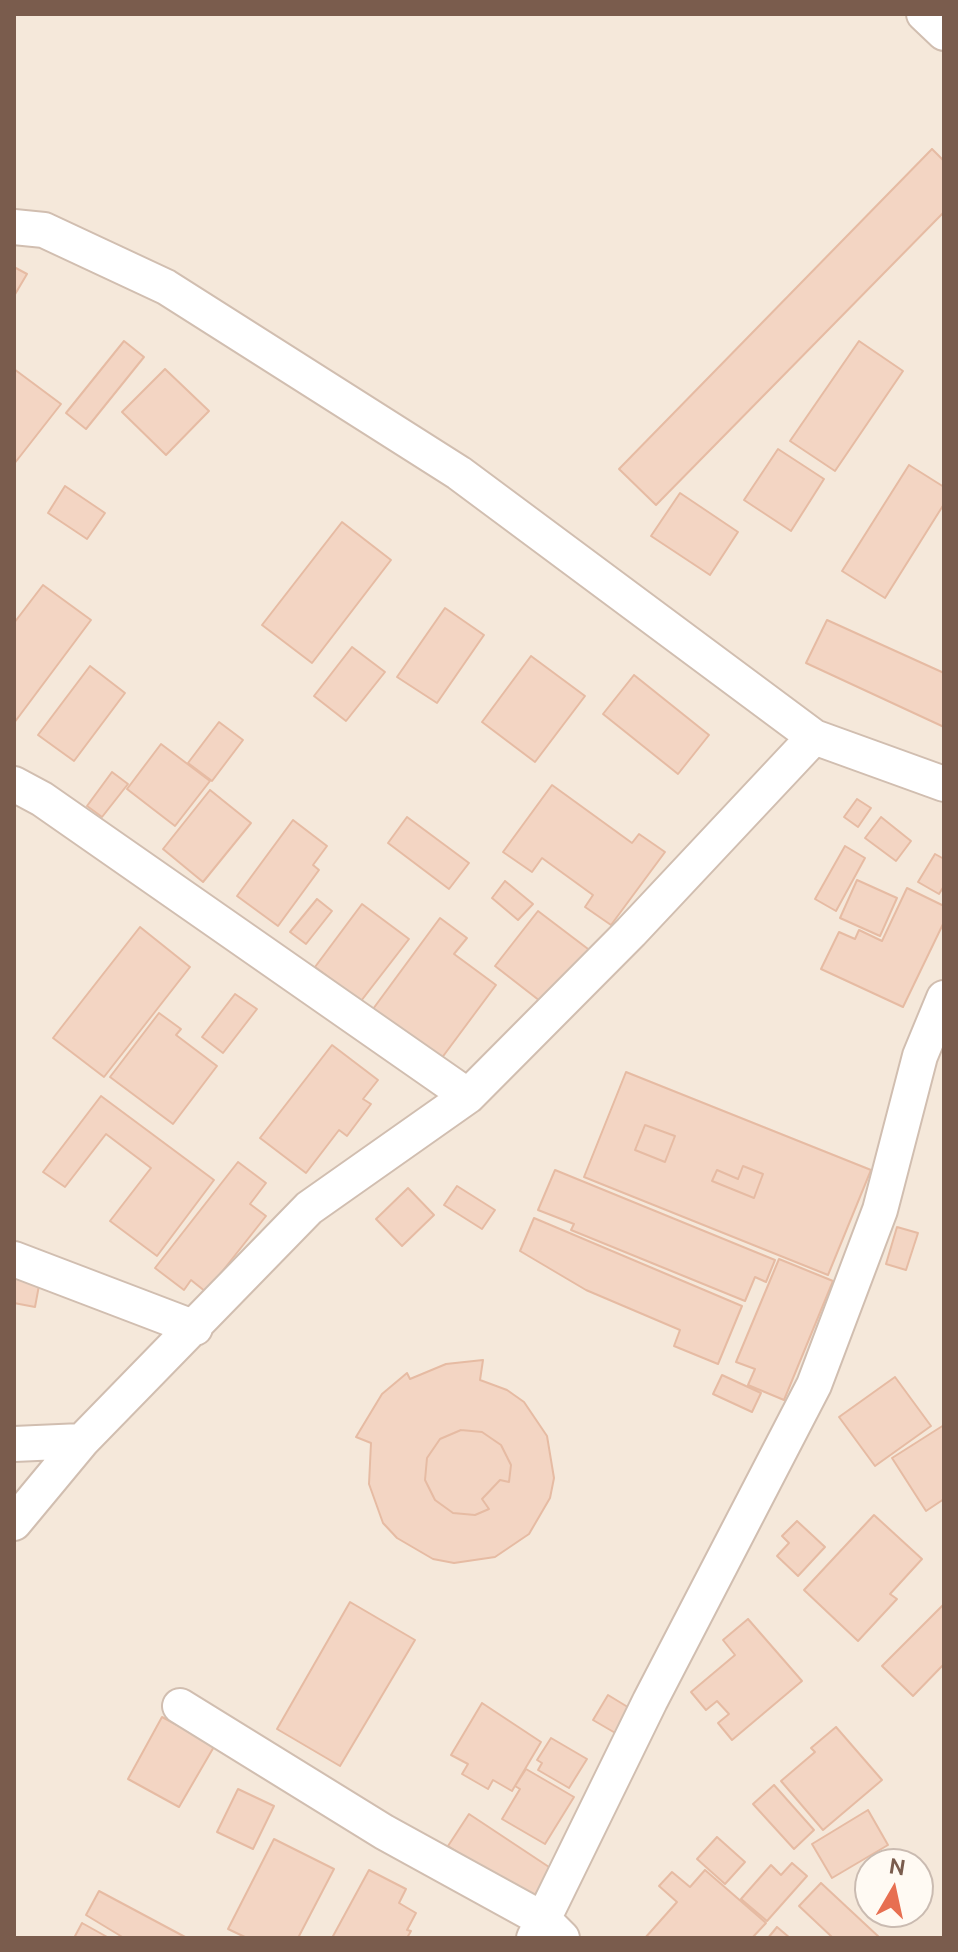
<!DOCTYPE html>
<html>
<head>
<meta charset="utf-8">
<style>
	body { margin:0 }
	#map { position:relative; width:958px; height:1952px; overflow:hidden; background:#fdf6ec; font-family:Ubuntu,sans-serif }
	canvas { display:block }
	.frame { position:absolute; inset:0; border:16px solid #7a5c4d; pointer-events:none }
	.north { position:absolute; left:854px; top:1848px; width:80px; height:80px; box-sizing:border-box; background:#fffaf3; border:2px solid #cabbb1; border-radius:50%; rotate:9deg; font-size:22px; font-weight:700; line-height:32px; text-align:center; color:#7a5c4d }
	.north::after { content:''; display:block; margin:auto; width:28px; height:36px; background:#e76f51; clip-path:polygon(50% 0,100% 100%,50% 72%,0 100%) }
</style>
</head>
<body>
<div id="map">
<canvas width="958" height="1952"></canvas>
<div class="frame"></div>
<div class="north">N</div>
</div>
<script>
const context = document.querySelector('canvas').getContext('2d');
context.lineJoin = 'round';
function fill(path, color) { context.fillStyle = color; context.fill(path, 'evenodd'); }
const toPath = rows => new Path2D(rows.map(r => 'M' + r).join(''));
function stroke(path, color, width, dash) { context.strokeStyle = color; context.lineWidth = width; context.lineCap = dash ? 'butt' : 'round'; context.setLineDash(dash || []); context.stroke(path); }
fill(toPath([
	[14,14,944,14,944,1938,14,1938],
	[870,1864,918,1864,918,1912,870,1912]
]), '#f5e8da');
const building = toPath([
	[932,149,944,161,944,212,656,505,619,469,932,149],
	[14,267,27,274,14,296,14,267],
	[124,341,144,357,86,429,66,413,124,341],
	[859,341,903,371,835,471,790,441,859,341],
	[14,369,61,404,14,464,14,369],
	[165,369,209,411,166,455,122,412,165,369],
	[778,449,824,479,791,531,744,500,778,449],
	[909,465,944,487,944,504,885,598,842,571,909,465],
	[65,486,105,513,87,539,48,513,65,486],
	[680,493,738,532,710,575,651,536,680,493],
	[342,522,391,560,312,663,262,625,342,522],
	[43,585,91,620,14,723,14,623,43,585],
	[445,608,484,635,437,703,397,677,445,608],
	[827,620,944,673,944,727,806,663,827,620],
	[352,647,385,672,346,721,314,696,352,647],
	[531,656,585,696,535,762,482,722,531,656],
	[90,666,125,693,74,761,38,735,90,666],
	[634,675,709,735,678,774,603,714,634,675],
	[219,722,243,740,212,781,188,763,219,722],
	[161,744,210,781,175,826,127,789,161,744],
	[112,772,128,784,102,817,87,806,112,772],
	[552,785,632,843,639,834,665,852,611,925,585,907,593,895,542,858,532,872,503,852,552,785],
	[210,790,251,823,203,882,163,849,210,790],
	[857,799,871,808,858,827,844,817,857,799],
	[407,817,469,863,449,889,388,843,407,817],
	[881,817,911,841,896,861,865,838,881,817],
	[293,820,327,846,313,865,319,870,278,926,237,896,293,820],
	[845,846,865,858,836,911,815,899,845,846],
	[935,854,944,859,944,886,939,894,918,882,935,854],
	[857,880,897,898,880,936,840,918,857,880],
	[505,881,533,904,518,920,492,898,505,881],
	[907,888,944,906,944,922,903,1007,821,969,839,932,855,939,859,930,882,941,907,888],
	[317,899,332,911,306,944,290,932,317,899],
	[362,904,409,939,361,1001,315,967,362,904],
	[538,911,592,952,549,1008,495,966,538,911],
	[440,918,467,938,454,954,496,985,441,1059,373,1009,440,918],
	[140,927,190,967,104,1077,53,1038,140,927],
	[235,994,257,1009,223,1053,202,1037,235,994],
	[159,1013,181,1029,176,1035,217,1066,173,1124,110,1077,159,1013],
	[332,1045,378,1080,363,1099,371,1104,347,1136,339,1130,306,1173,260,1138,332,1045],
	[626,1072,871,1170,828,1275,584,1177,626,1072],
	[645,1125,675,1136,665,1162,635,1150,645,1125],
	[743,1166,763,1174,754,1198,712,1181,717,1170,738,1179,743,1166],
	[101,1096,214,1180,157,1256,110,1221,151,1168,106,1134,65,1187,43,1172,101,1096],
	[645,1125,675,1136,665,1162,635,1150,645,1125],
	[238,1162,266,1183,250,1204,266,1216,206,1292,191,1280,184,1290,155,1268,238,1162],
	[743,1166,763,1174,754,1198,712,1181,717,1170,738,1179,743,1166],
	[555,1170,775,1260,766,1282,755,1277,745,1301,571,1230,574,1224,538,1210,555,1170],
	[457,1186,495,1210,482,1229,444,1205,457,1186],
	[408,1188,434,1215,402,1246,376,1219,408,1188],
	[534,1218,742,1306,718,1364,674,1346,680,1330,586,1290,520,1251,534,1218],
	[897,1227,918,1233,906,1270,886,1264,897,1227],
	[779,1259,833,1281,784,1400,748,1385,755,1369,736,1362,779,1259],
	[14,1275,40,1280,35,1307,14,1303,14,1275],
	[483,1360,480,1380,507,1390,524,1402,547,1436,554,1478,550,1498,529,1534,495,1557,454,1563,433,1559,397,1538,383,1523,369,1484,371,1443,356,1437,382,1394,407,1373,410,1379,446,1364,483,1360],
	[461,1430,482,1432,501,1445,511,1465,509,1482,500,1480,482,1499,489,1509,475,1515,453,1513,435,1500,425,1480,427,1458,440,1439,461,1430],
	[722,1375,761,1393,752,1412,713,1394,722,1375],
	[895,1377,931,1426,875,1466,839,1417,895,1377],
	[944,1425,944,1499,926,1511,892,1458,944,1425],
	[461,1430,482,1432,501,1445,511,1465,509,1482,500,1480,482,1499,489,1509,475,1515,453,1513,435,1500,425,1480,427,1458,440,1439,461,1430],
	[874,1515,922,1559,890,1594,897,1599,858,1641,804,1590,874,1515],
	[797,1521,825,1547,798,1576,777,1556,789,1543,782,1536,797,1521],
	[350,1602,415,1640,340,1766,277,1729,350,1602],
	[944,1604,944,1664,913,1696,882,1666,944,1604],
	[748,1619,802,1681,732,1740,718,1723,729,1714,717,1701,706,1710,691,1692,735,1655,723,1640,748,1619],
	[608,1695,631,1709,617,1734,593,1720,608,1695],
	[482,1703,541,1742,512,1791,493,1780,488,1789,462,1774,468,1764,451,1755,482,1703],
	[162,1717,215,1745,179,1807,128,1779,162,1717],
	[836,1727,882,1780,823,1830,781,1781,815,1752,811,1748,836,1727],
	[551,1738,587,1759,569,1788,538,1770,542,1763,537,1760,551,1738],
	[526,1769,574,1797,545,1844,502,1819,520,1789,515,1786,526,1769],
	[774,1785,814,1830,794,1849,753,1804,774,1785],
	[238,1789,274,1806,253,1849,217,1832,238,1789],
	[868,1810,888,1845,832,1878,812,1844,868,1810],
	[469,1814,552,1869,532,1900,448,1846,469,1814],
	[717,1837,745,1862,725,1884,697,1859,717,1837],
	[274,1839,334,1869,298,1938,247,1938,228,1929,274,1839],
	[792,1863,807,1876,767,1921,741,1899,771,1865,781,1875,792,1863],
	[369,1870,406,1889,399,1903,416,1913,407,1930,411,1931,407,1938,332,1938,369,1870],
	[705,1870,766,1923,752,1938,645,1938,677,1902,659,1886,672,1872,690,1887,705,1870],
	[821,1883,880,1938,833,1938,799,1906,821,1883],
	[99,1891,187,1938,124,1938,86,1915,99,1891],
	[82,1923,109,1938,74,1938,82,1923],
	[777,1927,790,1938,768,1938,777,1927]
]);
fill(building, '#f3d5c3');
stroke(building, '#e6bba3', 2);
const minor = toPath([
	[924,14,944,33],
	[14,227,44,230,166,287,459,473,814,737,944,784],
	[14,784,42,799,468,1096],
	[14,1259,195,1328],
	[14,1444,82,1441],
	[14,1523,82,1441,309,1208,468,1096,631,932,814,737],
	[180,1706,384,1832,544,1920,562,1938],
	[534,1938,650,1701,814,1385,880,1210,920,1056,944,998]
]);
stroke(minor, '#d1beb0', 38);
stroke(minor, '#fff', 34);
</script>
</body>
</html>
